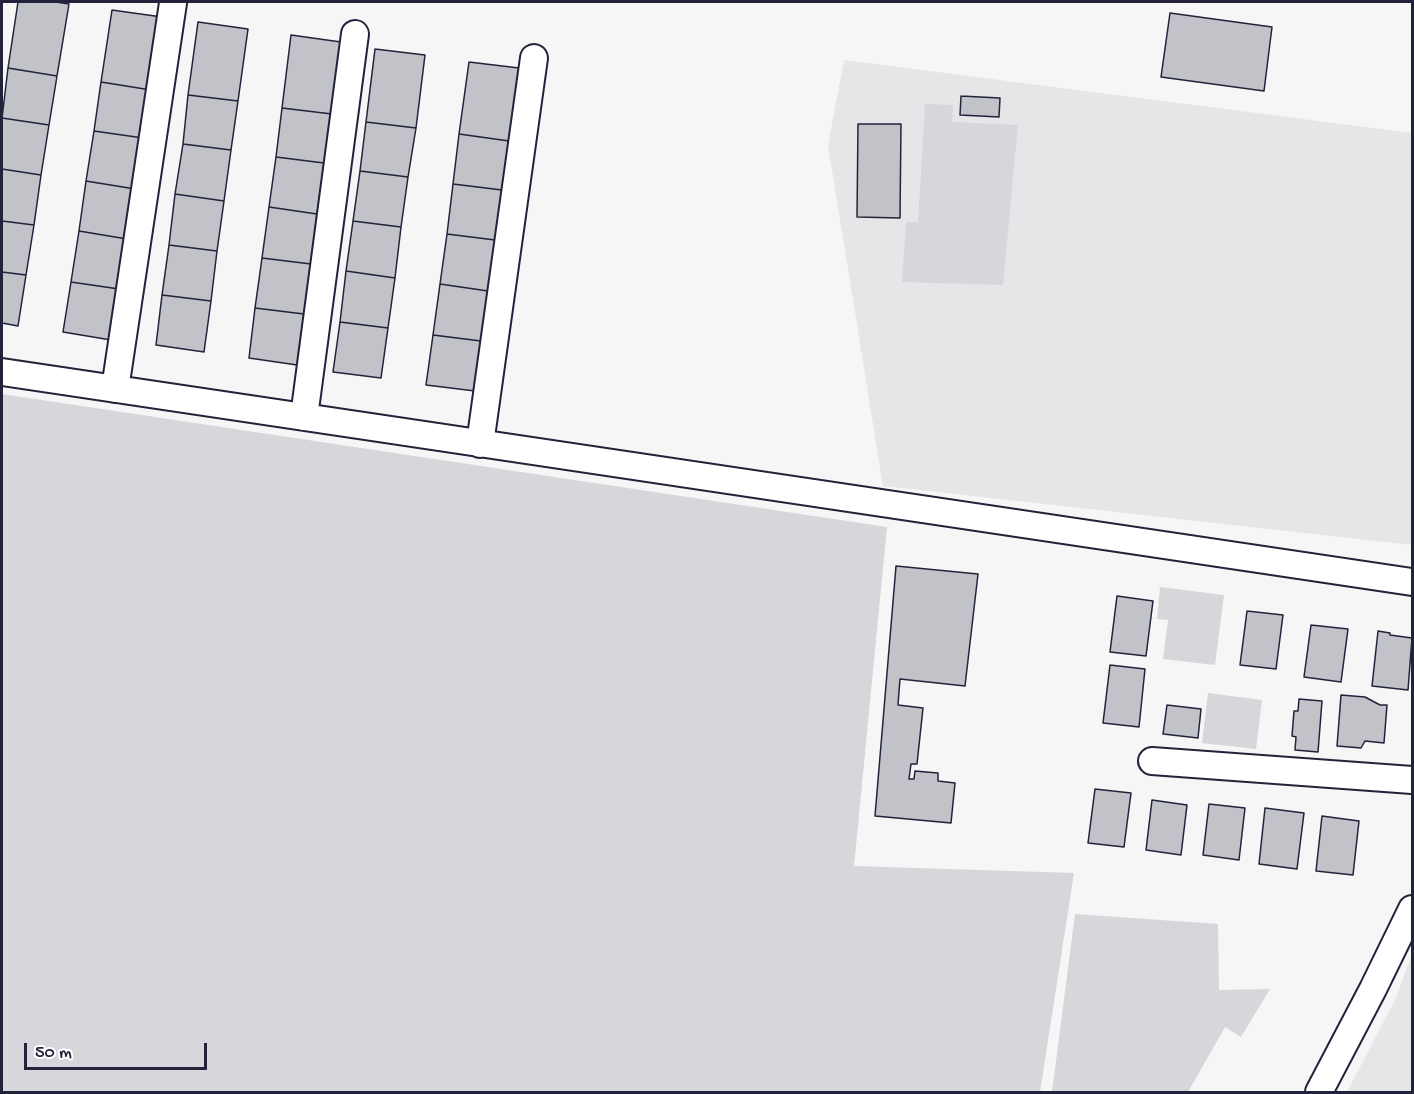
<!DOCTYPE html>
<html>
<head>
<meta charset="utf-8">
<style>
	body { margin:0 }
	#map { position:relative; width:1414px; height:1094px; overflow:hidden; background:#f6f6f7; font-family:"Gochi Hand",sans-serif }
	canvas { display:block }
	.frame { position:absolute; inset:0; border:3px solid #22223b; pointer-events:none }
	.scale { position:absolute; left:24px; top:1043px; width:183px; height:27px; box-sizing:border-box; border:3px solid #22223b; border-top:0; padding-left:8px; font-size:18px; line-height:21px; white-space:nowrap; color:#22223b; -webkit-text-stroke:4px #fff; paint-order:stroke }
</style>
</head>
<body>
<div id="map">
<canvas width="1414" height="1094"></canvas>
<div class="frame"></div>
<div class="scale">50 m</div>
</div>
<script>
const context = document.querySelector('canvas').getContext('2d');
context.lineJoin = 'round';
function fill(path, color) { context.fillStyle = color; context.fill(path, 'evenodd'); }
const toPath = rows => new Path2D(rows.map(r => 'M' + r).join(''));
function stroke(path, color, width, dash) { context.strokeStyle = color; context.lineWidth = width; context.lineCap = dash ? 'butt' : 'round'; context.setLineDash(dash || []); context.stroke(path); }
fill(toPath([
	[844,60,1412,133,1412,545,883,486,828,145],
	[1412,953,1412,1092,1347,1092,1396,998]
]), '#e6e6e9');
fill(toPath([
	[925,104,953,105,952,122,1018,125,1003,285,902,282,906,222,918,222],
	[2,394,887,527,854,866,1074,873,1040,1092,2,1092],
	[1160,587,1224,595,1215,665,1163,659,1168,620,1157,619],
	[1208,693,1262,700,1256,749,1202,743],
	[1075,914,1218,924,1219,990,1270,989,1241,1037,1225,1027,1188,1092,1052,1092]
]), '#d7d7db');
const building = toPath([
	[18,2,56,2,69,4,57,76,8,68,18,2],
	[112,10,162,17,151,90,101,82,112,10],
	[1170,13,1272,27,1264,91,1161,77,1170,13],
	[198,22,248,29,238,101,188,95,198,22],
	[291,35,341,42,332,114,282,108,291,35],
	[375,49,425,55,416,128,366,122,375,49],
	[469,62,519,68,509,141,459,134,469,62],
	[8,68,57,76,49,125,2,118,8,68],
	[101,82,151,90,143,138,94,131,101,82],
	[188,95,238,101,231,150,183,144,188,95],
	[961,96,1000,98,999,117,960,115,961,96],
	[282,108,332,114,324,163,276,157,282,108],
	[2,118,49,125,41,175,2,169,2,118],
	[366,122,416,128,408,177,360,171,366,122],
	[858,124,901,124,900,218,857,217,858,124],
	[94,131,143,138,135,189,86,181,94,131],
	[459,134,509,141,502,190,453,184,459,134],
	[183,144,231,150,224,201,175,194,183,144],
	[276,157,324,163,317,214,269,207,276,157],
	[2,169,41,175,34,225,2,221,2,169],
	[360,171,408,177,401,227,353,221,360,171],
	[86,181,135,189,127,239,79,231,86,181],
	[453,184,502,190,495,240,447,234,453,184],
	[175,194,224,201,217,251,169,245,175,194],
	[269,207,317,214,311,264,262,258,269,207],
	[2,221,34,225,26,275,2,272,2,221],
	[353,221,401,227,395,278,346,271,353,221],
	[79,231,127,239,119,289,71,282,79,231],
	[447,234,495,240,488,291,440,284,447,234],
	[169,245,217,251,211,301,162,295,169,245],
	[262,258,311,264,304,314,255,308,262,258],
	[346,271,395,278,388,328,340,322,346,271],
	[2,272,26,275,18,326,2,323,2,272],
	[71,282,119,289,111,340,63,332,71,282],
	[440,284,488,291,481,341,433,335,440,284],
	[162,295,211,301,204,352,156,345,162,295],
	[255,308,304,314,297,365,249,358,255,308],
	[340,322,388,328,381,378,333,372,340,322],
	[433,335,481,341,475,391,426,385,433,335],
	[896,566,978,574,965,686,900,679,898,705,923,708,917,764,911,764,909,779,914,779,915,771,938,773,938,781,955,783,951,823,875,816,896,566],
	[1117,596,1153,601,1146,656,1110,652,1117,596],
	[1247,611,1283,615,1276,669,1240,665,1247,611],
	[1311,625,1348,629,1341,682,1304,677,1311,625],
	[1378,631,1390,633,1390,635,1412,638,1408,690,1372,686,1378,631],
	[1110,665,1145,669,1139,727,1103,723,1110,665],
	[1341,695,1365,697,1380,705,1387,705,1384,743,1365,741,1361,748,1337,746,1341,695],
	[1299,699,1322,701,1318,752,1295,750,1296,737,1292,736,1294,711,1298,711,1299,699],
	[1167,705,1201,709,1198,738,1163,734,1167,705],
	[1095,789,1131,793,1124,847,1088,843,1095,789],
	[1152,800,1187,805,1181,855,1146,850,1152,800],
	[1209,804,1245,808,1239,860,1203,855,1209,804],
	[1265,808,1304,813,1297,869,1259,864,1265,808],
	[1322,816,1359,821,1353,875,1316,871,1322,816]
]);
fill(building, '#c2c2c9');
stroke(building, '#22223b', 1.5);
const minor = toPath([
	[2,372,1412,582],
	[115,389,173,3],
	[304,417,355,34],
	[480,444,534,58],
	[1152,761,1412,780],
	[1319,1092,1373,989,1412,909]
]);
stroke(minor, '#22223b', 30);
stroke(minor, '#fff', 26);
</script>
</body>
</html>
